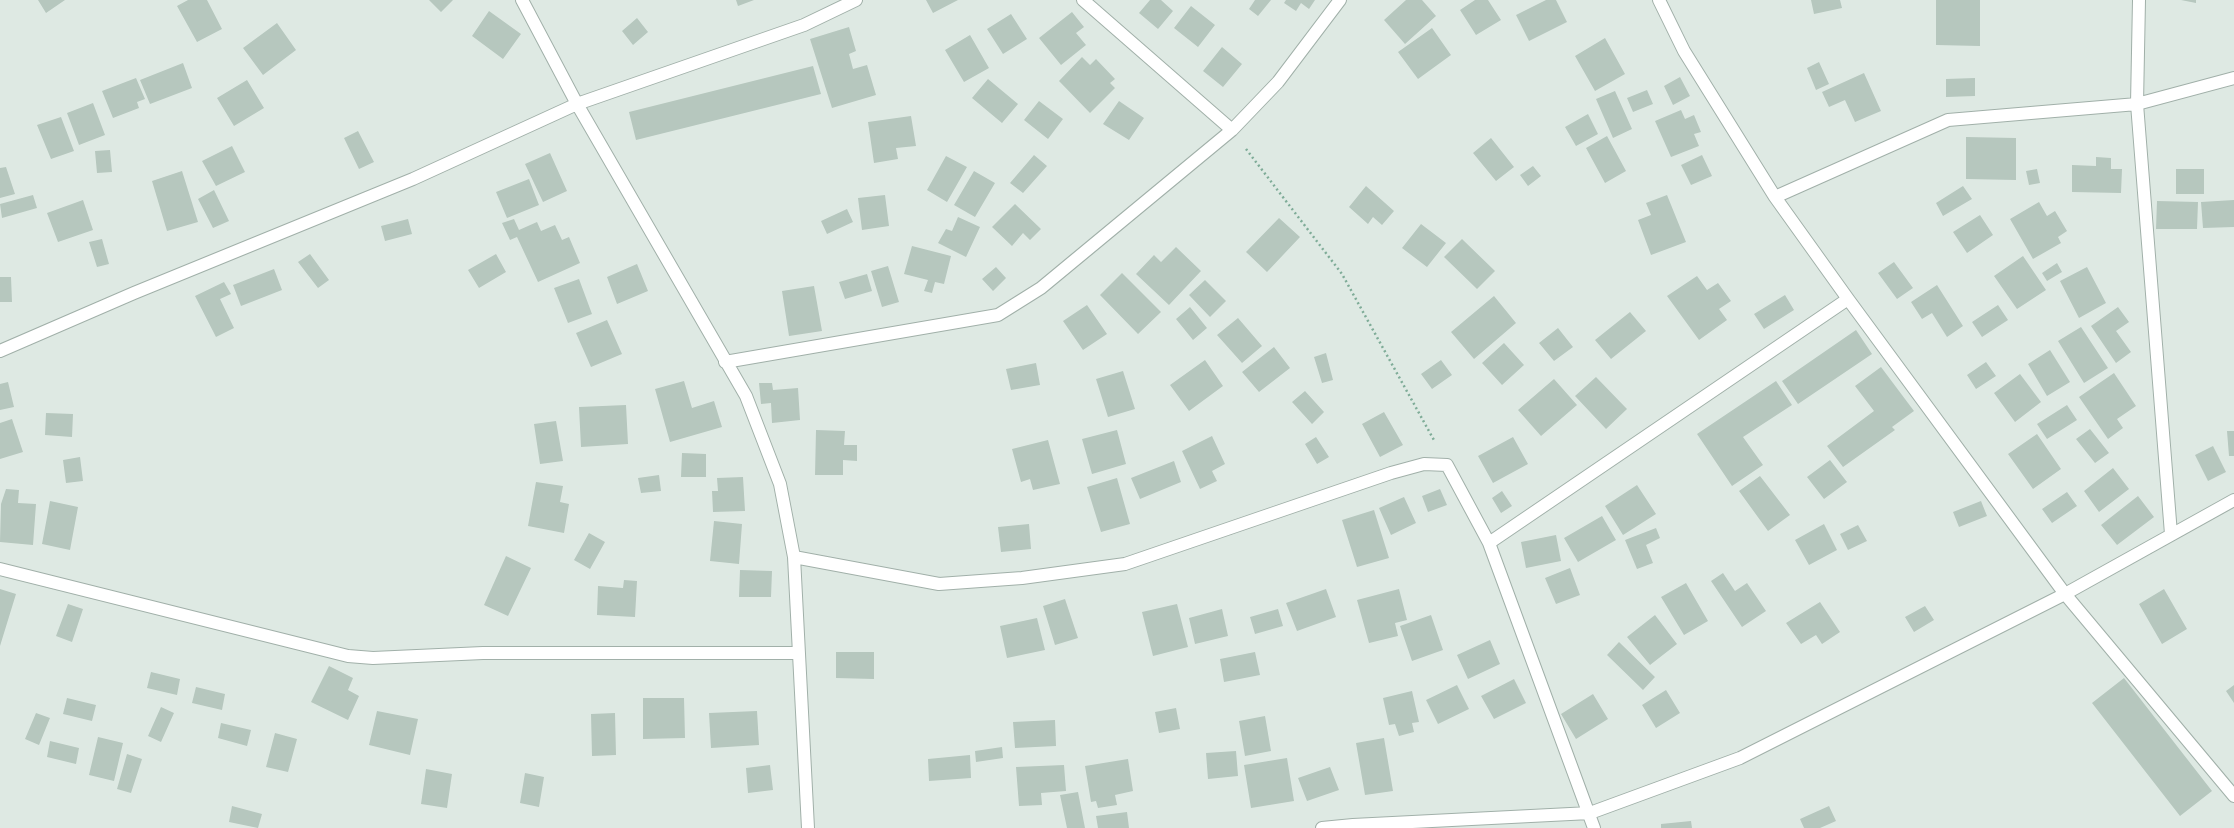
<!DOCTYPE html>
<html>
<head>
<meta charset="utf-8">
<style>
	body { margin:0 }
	canvas { display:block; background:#dee9e3 }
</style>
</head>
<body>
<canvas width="2234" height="828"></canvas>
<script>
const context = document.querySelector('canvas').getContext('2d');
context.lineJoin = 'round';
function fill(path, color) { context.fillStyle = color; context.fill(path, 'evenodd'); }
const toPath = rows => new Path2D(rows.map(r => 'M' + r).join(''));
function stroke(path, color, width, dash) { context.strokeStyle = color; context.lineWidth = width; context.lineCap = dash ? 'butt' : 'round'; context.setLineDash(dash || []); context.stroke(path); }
fill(toPath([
	[38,0,65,0,46,13],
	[188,0,207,0,222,29,197,42,177,6],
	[429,0,453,0,441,12],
	[736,0,754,0,738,6],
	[926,0,958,0,933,13],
	[1150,0,1161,0,1173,11,1158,29,1139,13],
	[1255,0,1271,0,1258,16,1249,9],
	[1286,0,1315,0,1309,9,1301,3,1296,11,1284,3],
	[1406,0,1422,0,1436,16,1405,44,1384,20],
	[1475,0,1488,0,1501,20,1476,35,1460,10],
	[1546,0,1556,0,1567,22,1529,41,1516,15],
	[1811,0,1840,0,1842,8,1814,14],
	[1936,0,1980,0,1980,46,1936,45],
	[2181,0,2196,0,2196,3],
	[1191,6,1215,25,1198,47,1174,28],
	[489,11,521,34,503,59,472,36],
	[1072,12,1084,27,1076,33,1086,45,1061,65,1039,38],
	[1011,14,1027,39,1003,54,987,29],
	[637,18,648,32,633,45,622,31],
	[277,23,296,50,263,75,243,48],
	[849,27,856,51,849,54,853,69,867,65,876,95,832,108,810,39],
	[1432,28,1451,55,1418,79,1398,52],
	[970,35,989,68,964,82,945,50],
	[1605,38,1625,74,1595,91,1575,56],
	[1222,47,1242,64,1223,87,1203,71],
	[1082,57,1090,65,1096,59,1115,79,1110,83,1115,88,1090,113,1059,81],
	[1819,62,1829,84,1816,90,1807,68],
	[183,63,192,88,150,104,140,80],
	[813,66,821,94,636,140,629,112],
	[1864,73,1881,111,1855,122,1845,100,1829,107,1822,92],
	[1680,77,1690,96,1673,105,1664,86],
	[136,78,145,99,137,102,139,108,113,118,102,91],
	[1975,78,1975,96,1946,97,1946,79],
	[988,79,1018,104,1002,123,972,98],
	[247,80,264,108,234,126,217,98],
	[1647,90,1653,104,1633,112,1627,98],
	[1615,91,1632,129,1613,138,1596,99],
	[1039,101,1063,119,1048,139,1024,120],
	[1119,101,1144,118,1129,140,1103,124],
	[93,103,105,135,79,145,67,113],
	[1681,110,1685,119,1694,115,1701,132,1694,134,1699,146,1671,157,1655,121],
	[1588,114,1598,134,1576,146,1565,127],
	[911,116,916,146,896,148,898,159,874,163,868,122],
	[61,117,74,151,51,159,37,125],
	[358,131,374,162,359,169,344,138],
	[1607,136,1626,171,1605,183,1586,148],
	[1966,137,2016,138,2016,180,1966,179],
	[1491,138,1514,167,1496,181,1473,153],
	[232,146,245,172,216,186,202,161],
	[110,150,112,172,97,173,95,151],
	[550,153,567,191,543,202,525,164],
	[1034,155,1047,166,1023,193,1010,183],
	[1702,155,1712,176,1691,185,1681,165],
	[946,156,967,167,947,202,927,190],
	[2096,157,2111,158,2111,169,2122,169,2121,193,2072,192,2072,165,2096,166],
	[1533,166,1541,176,1528,186,1520,175],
	[6,167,15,194,0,198,0,168],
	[2037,169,2040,183,2029,185,2026,171],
	[2176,169,2204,169,2204,194,2176,194],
	[182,171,198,222,167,231,152,181],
	[974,171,995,183,975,217,954,205],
	[529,179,539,205,507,218,496,192],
	[1366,186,1394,211,1382,225,1373,217,1368,224,1349,207],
	[1963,186,1972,199,1943,216,1936,203],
	[214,190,229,221,213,228,198,199],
	[33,195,37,208,2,218,0,204],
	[885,195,889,226,862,230,858,198],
	[1667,195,1686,242,1651,255,1638,220,1651,215,1646,203],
	[83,200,93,230,58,242,47,213],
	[2234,200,2234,227,2203,228,2201,202],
	[2157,201,2198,202,2197,229,2156,229],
	[2039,202,2047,216,2055,211,2067,231,2058,237,2061,243,2033,259,2010,219],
	[1015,204,1041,229,1030,240,1023,233,1012,246,992,227],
	[847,209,853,222,827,234,821,221],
	[1980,215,1993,235,1967,253,1953,232],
	[958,217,980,227,966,257,938,243,946,229,952,231],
	[1279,218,1300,237,1267,272,1246,252],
	[408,219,412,234,385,241,381,226],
	[514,219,519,230,537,222,541,231,555,225,562,240,569,237,580,263,538,282,517,237,510,240,502,223],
	[1421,224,1446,243,1427,267,1402,248],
	[102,239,109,264,97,267,89,242],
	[1462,239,1495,271,1477,289,1444,257],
	[912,246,951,256,944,284,935,282,932,293,924,291,928,280,904,274],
	[1176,247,1201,271,1169,305,1136,274,1154,255,1161,262],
	[310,254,329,280,318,288,298,262],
	[496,254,506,272,479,288,468,270],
	[2023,256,2046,290,2017,309,1994,276],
	[1894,262,1913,288,1897,299,1878,273],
	[2057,263,2062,272,2047,281,2042,273],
	[637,264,648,291,617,304,607,277],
	[888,266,899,302,882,307,871,271],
	[996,267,1006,278,993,291,982,279],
	[2087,267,2106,303,2079,318,2060,281],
	[274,269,282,290,241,306,233,285],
	[1122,273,1161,312,1138,334,1100,295],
	[867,274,872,291,845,299,839,282],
	[1697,276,1707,290,1718,283,1731,301,1719,309,1727,320,1699,340,1667,296],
	[0,277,11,277,12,302,0,302],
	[579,279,592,314,568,323,554,288],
	[1205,280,1226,301,1210,317,1189,295],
	[224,282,231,294,220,299,234,328,216,337,195,296],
	[1937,285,1963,326,1947,337,1932,313,1922,319,1911,302],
	[814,286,822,331,789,336,782,291],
	[1785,295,1794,310,1764,329,1754,314],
	[1494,296,1516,323,1474,359,1451,332],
	[1087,305,1107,334,1083,350,1063,321],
	[1998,305,2008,320,1982,337,1972,322],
	[1190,307,1207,328,1193,340,1176,319],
	[2118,307,2129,322,2116,331,2131,352,2116,363,2091,326],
	[1630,312,1646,331,1611,359,1595,340],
	[1238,318,1262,346,1242,363,1217,335],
	[607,320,622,354,591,367,576,333],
	[2081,327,2108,368,2084,383,2058,341],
	[1558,328,1573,347,1554,361,1539,343],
	[1856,330,1872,354,1798,404,1782,381],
	[1504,343,1524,365,1502,385,1482,363],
	[1274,347,1290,368,1259,392,1242,372],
	[2050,350,2070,382,2047,396,2028,364],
	[1326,353,1333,380,1322,383,1314,357],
	[1205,360,1223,386,1189,411,1170,385],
	[1441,360,1452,375,1432,389,1421,374],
	[1986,362,1996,376,1976,389,1967,375],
	[1036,363,1040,385,1011,390,1006,369],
	[1881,367,1914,411,1892,427,1895,430,1843,467,1827,446,1874,411,1855,386],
	[1123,371,1135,409,1108,417,1096,379],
	[2114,373,2136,406,2117,419,2123,428,2108,439,2079,397],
	[2020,374,2041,402,2015,422,1994,393],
	[1596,377,1627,409,1606,429,1575,396],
	[1554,379,1577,405,1541,436,1518,410],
	[684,381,692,408,714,401,722,427,670,442,655,389],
	[1776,381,1792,405,1743,437,1763,465,1732,486,1697,434],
	[8,382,14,407,0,410,0,384],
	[759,383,772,383,773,390,798,388,800,420,772,423,771,403,761,404],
	[1305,391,1324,412,1312,424,1292,402],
	[626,405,628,444,581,447,579,407],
	[2067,405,2077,420,2047,439,2037,424],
	[1384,412,1403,445,1380,457,1362,424],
	[46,413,73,414,72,437,45,435],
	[12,419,23,452,0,459,0,423],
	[556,421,563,461,540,464,534,424],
	[2090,429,2109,453,2095,463,2076,439],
	[816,430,845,431,844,445,857,445,857,461,843,460,843,475,815,475],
	[1117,430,1126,464,1092,474,1082,439],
	[2227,431,2234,431,2234,456,2229,456],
	[2037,434,2061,469,2033,489,2008,454],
	[1212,436,1225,464,1212,471,1217,481,1200,489,1182,451],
	[1316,437,1329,457,1317,464,1305,444],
	[1513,437,1528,464,1493,483,1478,456],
	[1048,440,1060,484,1033,490,1030,479,1021,482,1012,449],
	[2213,446,2226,472,2208,481,2195,455],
	[682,453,706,454,706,477,681,477],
	[80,457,83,481,66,483,63,460],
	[1830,460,1847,482,1824,499,1807,477],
	[1174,461,1181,482,1140,499,1131,478],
	[2113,468,2129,489,2099,512,2084,491],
	[659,475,661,491,641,493,638,478],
	[1760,476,1790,515,1768,531,1739,491],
	[743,477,745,511,713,512,712,491,718,491,717,478],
	[1117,478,1130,524,1101,532,1087,487],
	[536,482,563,486,560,502,569,504,564,533,528,526],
	[1637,485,1656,514,1623,535,1605,506],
	[6,489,19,490,18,503,36,504,33,545,0,542,1,504],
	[1440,489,1447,505,1428,512,1422,496],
	[1502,491,1512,506,1501,513,1492,498],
	[2067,492,2077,506,2052,523,2042,509],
	[2138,496,2154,517,2117,545,2101,525],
	[1404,497,1416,523,1391,535,1379,508],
	[50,501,78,507,70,550,42,544],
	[1981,501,1987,516,1959,527,1953,512],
	[1374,510,1389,558,1357,567,1342,520],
	[1602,516,1616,540,1578,562,1564,538],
	[714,521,742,524,739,564,710,561],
	[1029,524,1031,549,1001,552,998,527],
	[1824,524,1837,550,1809,565,1795,540],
	[1858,525,1867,541,1848,550,1840,534],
	[1656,528,1660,538,1646,545,1653,563,1637,569,1625,540],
	[589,533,605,542,590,569,574,560],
	[1556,535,1561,561,1526,568,1521,542],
	[506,556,531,568,508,616,484,605],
	[1570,568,1580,595,1556,604,1545,578],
	[740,570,772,571,771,597,739,597],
	[1723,573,1735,591,1747,583,1766,611,1742,627,1711,581],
	[624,580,637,581,635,617,597,615,598,586,623,588],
	[1686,583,1708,621,1684,635,1661,597],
	[0,589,16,594,0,646],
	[1326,589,1336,617,1297,631,1286,603],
	[1399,589,1407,620,1395,623,1398,636,1369,643,1357,600],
	[2164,589,2187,629,2162,644,2139,604],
	[1065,599,1078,638,1055,645,1043,606],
	[1820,602,1840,632,1822,644,1816,635,1801,644,1786,623],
	[68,604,83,609,72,642,56,636],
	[1177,604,1188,647,1153,656,1142,612],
	[1925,606,1934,620,1914,632,1905,617],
	[1222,609,1228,636,1195,644,1189,618],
	[1278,609,1283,626,1255,634,1250,617],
	[1431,615,1443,650,1412,661,1400,626],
	[1655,615,1677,644,1650,665,1627,637],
	[1037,618,1045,650,1007,658,1000,626],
	[1490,640,1500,664,1468,679,1457,655],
	[1619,642,1655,677,1643,690,1607,655],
	[836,652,874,652,874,679,836,678],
	[1255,652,1260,675,1224,682,1220,659],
	[329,666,353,678,348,690,359,696,348,720,311,702],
	[151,672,180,679,177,695,147,688],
	[2124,678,2212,791,2180,816,2092,703],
	[1514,679,1526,703,1494,719,1481,696],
	[1457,685,1469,709,1438,724,1426,700],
	[2234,685,2234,703,2226,691],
	[196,687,225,694,222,710,192,703],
	[1666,690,1680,713,1656,728,1642,705],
	[1412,691,1419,722,1412,723,1414,732,1399,736,1395,724,1389,725,1383,698],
	[1593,694,1608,719,1576,739,1561,714],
	[67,698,96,705,92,721,63,714],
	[643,698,684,698,685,738,643,739],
	[161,707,174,713,161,742,148,736],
	[1176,708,1180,729,1159,733,1155,712],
	[377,711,418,719,410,755,369,745],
	[757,711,759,745,711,748,709,713],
	[36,713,50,718,39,745,25,739],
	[615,713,616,755,592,756,591,714],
	[1265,716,1271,751,1245,756,1239,721],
	[1055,720,1056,746,1015,748,1013,722],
	[221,723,251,730,247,746,218,738],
	[275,733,297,739,288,772,266,767],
	[98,737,123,743,114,781,89,775],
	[1384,738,1393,791,1365,795,1356,743],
	[50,741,79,748,76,764,47,757],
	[1002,747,1003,758,976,762,975,751],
	[1236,751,1238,776,1208,779,1206,753],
	[127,754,142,759,131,793,117,789],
	[970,755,971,778,929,781,928,759],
	[1287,758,1294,801,1251,808,1244,765],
	[1128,759,1133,791,1115,795,1117,805,1098,808,1096,801,1091,802,1085,766],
	[770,765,773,790,748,793,746,768],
	[1064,765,1066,791,1041,793,1042,805,1019,806,1016,767],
	[1330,767,1339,790,1307,801,1298,778],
	[426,769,452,774,447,808,421,804],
	[525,773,544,777,539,807,520,803],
	[1078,792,1085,828,1067,828,1060,795],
	[232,806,262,814,258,828,229,822],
	[1829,806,1836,821,1820,828,1804,828,1800,819],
	[1127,812,1129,828,1098,828,1096,816],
	[1691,821,1692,828,1661,828,1661,824]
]), '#b6c7be');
const street = toPath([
	[522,0,577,104,746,396,780,484,794,557,939,584,1022,578,1125,564,1391,473,1424,464,1447,465,1489,543],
	[1083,0,1232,130],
	[1659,0,1684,51,1775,197,1848,299,2065,594,2234,796],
	[2139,0,2137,104,2171,534],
	[1775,197,1948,120,2137,104,2234,78],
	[0,351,134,293,413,179,577,104,804,25,856,0],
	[725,362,998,315,1041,288,1232,130,1278,82,1340,0],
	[794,557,808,828],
	[0,569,348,656,373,658,483,653,798,653],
	[1322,828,1353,825,1590,813,1740,758,2065,594,2234,500],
	[1594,828,1489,543,1848,299]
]);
stroke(street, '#a1b0a9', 14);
stroke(toPath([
	[1246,149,1342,274,1435,442]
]), '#7fac98', 2.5, [2, 3]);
stroke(street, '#fff', 12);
</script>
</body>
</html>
